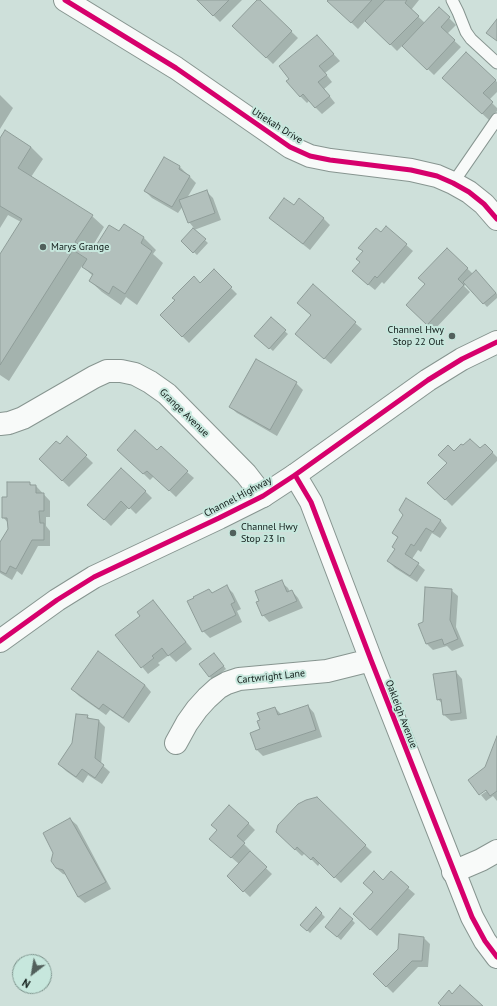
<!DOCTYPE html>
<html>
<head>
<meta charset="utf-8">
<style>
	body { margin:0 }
	#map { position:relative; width:497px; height:1006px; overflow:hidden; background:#cee0da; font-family:"PT Sans",sans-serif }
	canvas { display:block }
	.north { position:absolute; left:12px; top:954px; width:40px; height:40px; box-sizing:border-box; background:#c7e7dd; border:1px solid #7e958e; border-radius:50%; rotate:211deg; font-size:11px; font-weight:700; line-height:16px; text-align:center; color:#101b18 }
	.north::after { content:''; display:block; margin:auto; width:14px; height:18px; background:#52605c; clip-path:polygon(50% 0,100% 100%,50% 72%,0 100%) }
</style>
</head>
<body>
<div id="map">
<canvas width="497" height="1006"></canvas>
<div class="north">N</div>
</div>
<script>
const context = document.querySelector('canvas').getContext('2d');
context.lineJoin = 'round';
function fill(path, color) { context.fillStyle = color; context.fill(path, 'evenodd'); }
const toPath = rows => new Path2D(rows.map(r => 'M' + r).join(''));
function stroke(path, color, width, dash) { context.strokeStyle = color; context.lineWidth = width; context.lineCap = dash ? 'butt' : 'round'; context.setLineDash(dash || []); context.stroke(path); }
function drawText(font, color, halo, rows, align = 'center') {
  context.font = font + ' "PT Sans",sans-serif'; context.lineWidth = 4; context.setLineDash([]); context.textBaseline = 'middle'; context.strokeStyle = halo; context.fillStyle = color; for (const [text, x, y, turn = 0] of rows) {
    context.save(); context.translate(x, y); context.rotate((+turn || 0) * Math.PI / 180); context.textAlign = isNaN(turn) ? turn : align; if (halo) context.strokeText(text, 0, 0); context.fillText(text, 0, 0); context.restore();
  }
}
fill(toPath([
	[198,0,242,0,220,22],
	[259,0,298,38,273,64,234,26],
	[329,0,419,0,411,10,425,23,439,8,456,25,447,34,461,47,434,75,403,45,397,51,366,20,358,29,329,1],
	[317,36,340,61,325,73,332,82,324,89,335,103,322,114,309,101,307,103,300,96,290,79],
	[466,53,497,82,497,92,489,100,497,108,497,111,489,120,450,84],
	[0,95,13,108,0,129],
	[5,131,31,147,43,159,31,177,92,216,104,227,89,252,92,254,119,232,124,225,144,238,156,250,153,254,163,263,137,305,126,297,121,305,102,292,90,281,93,276,82,266,9,381,0,375,0,256,21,222,8,215,0,228,0,140],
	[164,158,180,167,196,183,187,198,206,191,213,198,221,220,194,230,208,243,197,255,182,241,194,228,189,222,183,206,178,213,152,198,145,191],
	[294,206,323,218,330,225,310,250,270,218],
	[386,227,413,251,384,284,382,282,375,290,359,277,381,233],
	[447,249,473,274,476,272,497,294,497,298,487,307,466,284,464,286,470,292,434,330,414,312,426,285],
	[214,271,237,294,189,343,161,315,200,284],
	[271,319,288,334,273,351,256,336],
	[355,323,362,329,331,364,303,340],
	[256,361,296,383,303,390,277,436,237,413,230,407],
	[67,438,93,463,69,487,40,459,60,445],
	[485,445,497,457,497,461,452,506,429,483,448,463,454,452,480,450],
	[157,452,187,472,194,478,176,497,154,476,150,480,125,456],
	[29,483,33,486,36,486,50,501,50,517,46,517,46,526,50,531,50,546,38,546,22,575,17,571,12,580,0,573,0,545,9,529,8,523,3,517,8,498],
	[145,491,152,498,136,514,129,507,111,526,95,511],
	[407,499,441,521,447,528,440,538,432,533,421,552,418,550,412,559,425,570,417,582,395,568,388,561,396,549,398,538,393,533,405,515],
	[281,582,288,588,290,592,292,591,298,598,303,608,269,622,263,615,261,602],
	[227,587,233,593,241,609,237,611,242,622,210,638,203,631,188,602,209,590,213,594],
	[451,590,458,596,456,627,464,646,452,651,447,646,433,650,427,644,424,623],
	[153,601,192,649,176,662,169,655,158,663,160,665,148,674,116,635,141,616],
	[214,654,226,669,213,680,210,677],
	[456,672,462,679,467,719,451,721,444,715,443,705,438,699],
	[145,685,151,692,129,723,110,710,106,715,79,696,72,689],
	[308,706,314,713,322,737,263,756,256,749,261,730,275,708,282,715],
	[87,716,91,720,99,721,105,727,101,764,110,772,102,784,88,775,83,783,66,771,59,764,73,743],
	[497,739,497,801,493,796,486,801,481,795,491,788,486,768],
	[317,798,372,852,341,883,320,863,318,866,305,853,302,856,277,832],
	[70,819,77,825,111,889,85,903,78,897,67,875,63,874,56,868],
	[248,823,255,830,243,843,250,850,249,852,272,874,250,897,228,876,239,864,217,845,218,830],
	[383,881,408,888,415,894,377,936,361,921],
	[316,908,325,917,310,933,301,924],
	[352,920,355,923,341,940,329,930],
	[424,938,430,944,428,967,418,967,393,993,374,974,399,949]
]), '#0003');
const building = toPath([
	[197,0,229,0,213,16,197,0],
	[257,0,260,0,292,31,266,58,232,26,257,0],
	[328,0,372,0,351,23,327,1,328,0],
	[385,0,407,0,405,3,419,16,390,45,365,21,385,0],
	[439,7,450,17,441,27,455,40,427,70,402,46,439,7],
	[497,19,497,41,486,33,497,19],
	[317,35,334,54,319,66,327,75,318,82,330,96,315,108,303,94,300,97,286,81,289,79,279,66,317,35],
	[466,52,496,80,483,93,493,102,482,114,442,78,466,52],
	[5,130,31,147,18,168,93,215,75,242,92,252,109,225,119,231,124,224,144,237,141,243,152,251,125,294,113,286,109,294,89,281,93,274,82,267,87,259,73,250,0,365,0,254,22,219,0,206,0,138,5,130],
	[164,157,180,166,179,169,190,176,172,207,144,191,164,157],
	[207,190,215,213,188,223,179,200,207,190],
	[284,198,294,205,299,198,324,218,303,244,269,218,284,198],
	[386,226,407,244,377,278,375,276,368,285,352,271,360,262,356,259,363,251,358,248,376,228,381,232,386,226],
	[193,228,206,239,193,253,181,241,193,228],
	[447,248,468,268,458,279,464,285,427,325,406,305,425,284,418,278,447,248],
	[214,269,232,287,182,337,160,315,175,300,172,298,194,276,200,283,214,269],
	[476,270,496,293,483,304,463,282,476,270],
	[313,284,356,322,324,359,295,334,311,315,297,303,313,284],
	[271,317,286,330,269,349,254,336,271,317],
	[256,359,297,382,270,430,229,407,256,359],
	[135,430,157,450,161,446,188,471,169,491,147,471,143,474,117,450,135,430],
	[67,436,87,455,62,481,39,459,56,441,60,444,67,436],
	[470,439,480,448,485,444,493,452,445,500,427,483,447,463,438,455,448,445,454,451,461,444,463,445,470,439],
	[121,468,146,491,129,509,121,501,104,520,87,505,121,468],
	[7,482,30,482,30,485,36,485,36,493,44,493,44,511,39,511,40,523,44,523,44,540,32,540,16,569,10,566,6,574,0,571,0,542,8,529,7,518,2,518,2,497,7,497,7,482],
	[406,498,441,520,433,532,426,528,414,546,411,544,405,554,419,563,410,576,387,561,395,549,392,547,398,537,392,533,403,515,399,510,406,498],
	[282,580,287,592,292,590,297,601,262,616,256,602,259,601,255,591,282,580],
	[227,585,235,602,231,604,236,615,202,632,187,601,194,598,193,597,209,589,212,593,227,585],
	[425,587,452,589,450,620,458,639,444,645,442,639,426,644,418,624,423,622,425,587],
	[153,600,186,642,168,656,162,648,152,656,154,658,141,668,115,635,140,616,137,612,153,600],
	[98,651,145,685,123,718,103,704,99,709,71,689,98,651],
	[214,653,224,666,209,677,199,664,214,653],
	[456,671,461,713,443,715,441,699,437,700,433,674,456,671],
	[308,705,316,730,256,750,250,733,260,729,257,721,260,720,257,713,275,707,278,715,308,705],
	[76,714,88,715,87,718,99,720,95,758,104,765,95,778,82,769,76,777,58,764,72,743,76,714],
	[497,736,497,791,490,796,486,790,479,795,468,780,485,767,497,736],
	[317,797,366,845,334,878,313,857,311,860,297,847,295,850,276,832,278,825,298,804,306,800,317,797],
	[229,805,249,823,237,836,245,843,231,858,209,839,217,830,211,825,229,805],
	[70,818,106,882,78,897,63,870,56,868,51,861,53,853,43,833,70,818],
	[250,851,267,867,243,892,227,876,250,851],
	[374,871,383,880,391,871,409,887,370,930,353,914,373,892,363,883,374,871],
	[316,907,322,913,307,931,300,925,316,907],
	[340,908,353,919,337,937,325,927,340,908],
	[399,934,424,937,422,961,412,961,386,987,373,974,398,949,399,934],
	[460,985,483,1006,441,1006,438,1003,449,990,452,994,460,985]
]);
fill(building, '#b2c0bc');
stroke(building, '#8f9d99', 1);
const lane = toPath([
	[452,0,458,12,466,32,471,39,497,63],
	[453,183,497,119]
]);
const street = toPath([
	[65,0,176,68,290,147,310,156,330,160,411,170,437,176,453,183,469,192,484,204,497,219],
	[0,424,9,423,23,418,94,377,107,371,121,371,135,374,150,382,167,394,246,474,263,496],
	[295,475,311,502,371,660,472,917,485,941,497,957],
	[176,743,187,723,197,709,207,698,218,688,227,683,239,679,327,671,371,660],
	[453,872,481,860,497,851]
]);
const primary = toPath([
	[0,641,57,600,94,577,219,518,263,496,295,475,428,380,462,359,497,342]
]);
stroke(lane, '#879590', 13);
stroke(street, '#879590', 24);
stroke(primary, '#879590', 24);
stroke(lane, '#f8faf9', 11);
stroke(street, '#f8faf9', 22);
stroke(primary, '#f8faf9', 22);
stroke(toPath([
	[65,0,176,68,290,147,310,156,330,160,411,170,437,176,453,183,469,192,484,204,497,219],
	[295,475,311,502,371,660,472,917,485,941,497,957],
	[0,641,57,600,94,577,219,518,263,496,295,475,428,380,462,359,497,342]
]), '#d6006c', 5);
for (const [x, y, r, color] of [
	[43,247,4,"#52605c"],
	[452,336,4,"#52605c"],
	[233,533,4,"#52605c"]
]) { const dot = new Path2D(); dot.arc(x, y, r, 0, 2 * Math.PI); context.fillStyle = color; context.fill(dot); stroke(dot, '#c7e7dd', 1.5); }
drawText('10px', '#101b18', '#c7e7dd', [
	["Utiekah Drive",277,126,32],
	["Grange Avenue",184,413,44],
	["Channel Highway",238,497,-28],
	["Cartwright Lane",271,677,-6],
	["Oakleigh Avenue",401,714,69]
]);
drawText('10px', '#101b18', '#c7e7dd', [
	["Marys Grange",51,247],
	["Channel Hwy",444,330,"right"],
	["Stop 22 Out",444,342,"right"],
	["Channel Hwy",241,527],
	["Stop 23 In",241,539]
], 'left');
</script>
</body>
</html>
